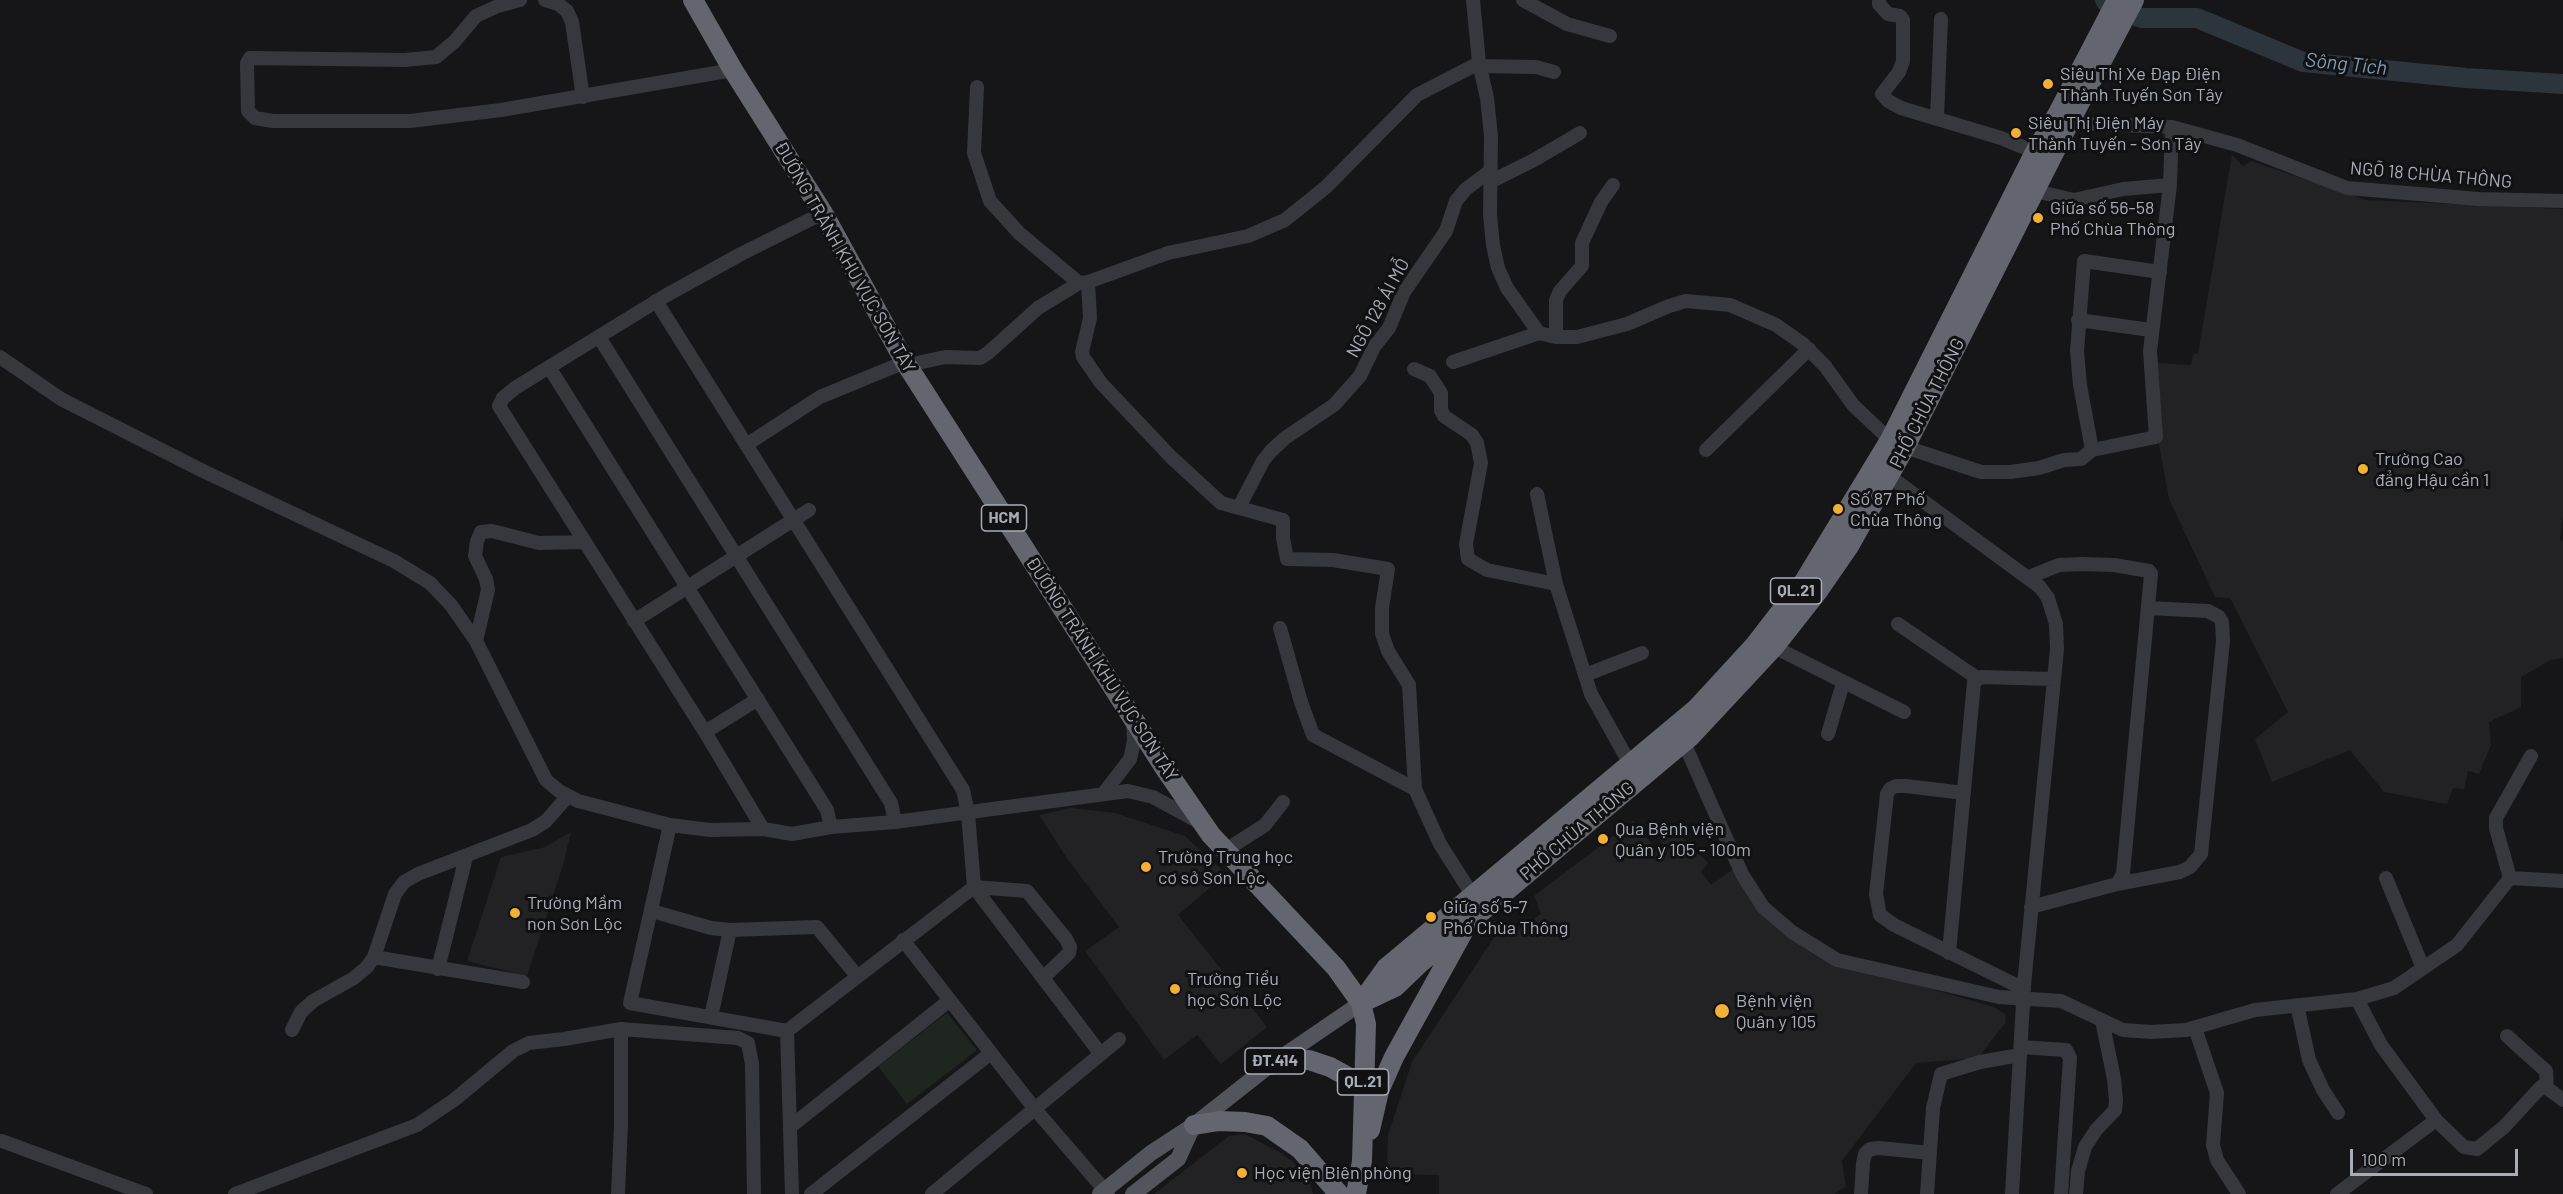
<!DOCTYPE html>
<html>
<head>
<meta charset="utf-8">
<style>
	body { margin:0 }
	#map { position:relative; width:2563px; height:1194px; overflow:hidden; background:#161618; font-family:Barlow,sans-serif }
	canvas { display:block }
	.scale { position:absolute; left:2350px; top:1149px; width:168px; height:27px; box-sizing:border-box; border:3px solid #a8adb8; border-top:0; padding-left:8px; font-size:18px; line-height:21px; white-space:nowrap; color:#a8adb8; -webkit-text-stroke:4px #111113; paint-order:stroke }
</style>
</head>
<body>
<div id="map">
<canvas width="2563" height="1194"></canvas>
<div class="scale">100 m</div>
</div>
<script>
const context = document.querySelector('canvas').getContext('2d');
context.lineJoin = 'round';
function fill(path, color) { context.fillStyle = color; context.fill(path, 'evenodd'); }
const toPath = rows => new Path2D(rows.map(r => 'M' + r).join(''));
function stroke(path, color, width, dash) { context.strokeStyle = color; context.lineWidth = width; context.lineCap = dash ? 'butt' : 'round'; context.setLineDash(dash || []); context.stroke(path); }
function drawText(font, color, halo, rows, align = 'center') {
  context.font = font + ' Barlow,sans-serif'; context.lineWidth = 6; context.setLineDash([]); context.textBaseline = 'middle'; context.strokeStyle = halo; context.fillStyle = color; for (const [text, x, y, turn = 0] of rows) {
    context.save(); context.translate(x, y); context.rotate((+turn || 0) * Math.PI / 180); context.textAlign = isNaN(turn) ? turn : align; if (halo) context.strokeText(text, 0, 0); context.fillText(text, 0, 0); context.restore();
  }
}
fill(toPath([
	[2232,155,2243,166,2251,161,2366,200,2563,209,2563,515,2560,539,2563,541,2563,658,2551,660,2521,677,2521,707,2489,722,2491,745,2479,774,2468,771,2464,789,2453,788,2447,804,2384,792,2350,750,2272,782,2255,739,2288,712,2230,598,2215,597,2169,499,2158,439,2155,363,2191,365,2193,354,2198,353],
	[1071,808,1115,813,1185,836,1226,874,1178,915,1267,1027,1221,1064,1197,1035,1164,1060,1085,951,1119,927,1068,860,1039,815],
	[1633,821,1656,849,1663,844,1658,837,1672,827,1708,863,1701,872,1711,885,1736,867,1762,908,1837,962,1994,1007,2005,1014,2006,1022,1978,1058,1916,1063,1842,1161,1846,1187,1834,1194,1439,1194,1439,1175,1387,1174,1388,1135,1412,1062,1502,925,1513,934,1541,914,1534,896],
	[571,832,563,865,527,976,467,961,501,857,545,847],
	[1245,1134,1281,1153,1293,1162,1310,1183,1313,1194,1154,1194,1229,1136]
]), '#222225');
fill(toPath([
	[947,1013,977,1050,907,1104,878,1066]
]), '#1e261f');
stroke(toPath([
	[2105,0,2109,5,2141,18,2197,18,2303,62,2466,78,2563,84]
]), '#2c353c', 20);
stroke(toPath([
	[520,0,498,6,476,16,454,42,436,57,405,60,250,58,247,63,248,111,255,118,273,121,410,121,501,110,733,70],
	[545,0,558,4,567,11,572,22,583,97],
	[1473,0,1479,63,1487,98,1491,136,1490,215,1493,245,1498,268,1507,288,1539,333,1556,337,1577,337,1627,324,1669,306,1686,301,1730,305,1776,325,1803,344,1825,366,1853,405,1890,440,1905,447,1981,472,2010,472,2039,468,2064,460,2081,459,2092,450,2156,437,2150,351,2170,185,2172,127],
	[1523,0,1567,24,1610,36],
	[1879,0,1879,4,1888,14,1900,16,1903,20,1903,61,1899,72,1882,94,1888,101,1901,108,2001,138,2035,152],
	[1480,66,1536,67,1554,72],
	[977,87,974,153,990,201,1019,233,1079,283],
	[1937,118,1941,19],
	[2063,121,2069,123,2172,127,2237,145,2347,188,2479,199,2563,201],
	[1490,182,1534,160,1580,133],
	[2035,191,2074,200,2123,189,2170,185],
	[1088,282,1090,318,1082,352,1083,357,1101,383,1171,457,1221,503,1283,520,1283,538,1287,559,1333,560,1388,569,1382,608,1382,634,1388,651,1409,685,1415,789,1440,844,1473,896],
	[656,301,963,790,968,813,974,887,1100,1053],
	[2078,320,2151,330],
	[599,337,891,803,895,822],
	[1556,337,1556,300,1560,291,1582,266,1582,243,1601,202,1613,185],
	[0,357,61,399,203,471,394,561,430,583,451,605,476,641,546,780,559,791,578,801,670,825,710,830,763,829,792,834,831,827,895,822,1128,791,1153,797,1201,823],
	[1453,362,1539,333],
	[549,367,827,810,831,827],
	[1414,369,1430,376,1441,393,1441,410,1444,416,1472,435,1477,443,1481,463,1466,544,1468,559,1487,570,1556,584],
	[746,445,820,397,905,362,913,364,945,357,980,358,988,353,1038,308,1079,283,1088,282,1168,253,1248,236,1285,220,1326,187,1417,95,1479,63],
	[1706,450,1809,349],
	[2092,450,2080,385,2077,351,2084,261,2160,272],
	[1889,476,2040,587,2048,598,2056,624,2057,649,2024,985,2012,1194],
	[1537,494,1556,584,1591,694,1630,764],
	[1239,507,1263,461,1271,451,1285,438,1334,405,1360,376,1374,347,1389,328,1404,292,1446,231,1456,201,1466,189,1490,171],
	[2029,577,2059,565,2082,564,2114,565,2149,571,2151,574,2123,874,2117,884,2031,907],
	[634,621,809,510],
	[1898,624,1977,678],
	[1280,628,1301,702,1313,735,1415,789],
	[476,641,488,590,486,579,475,556,477,541,481,532,492,531,539,543,585,542],
	[1774,647,1904,712],
	[1585,675,1642,653],
	[705,732,758,699],
	[1828,734,1843,683],
	[1681,736,1742,874,1763,907,1792,932,1837,960,1999,997,2061,1001,2123,1030,2151,1032,2186,1030,2255,1010,2357,999,2394,988,2457,945,2510,878],
	[1104,793,1130,759,1134,741,1133,720],
	[1964,793,1906,786,1896,786,1890,789,1887,794,1876,894,1880,915,1894,925,2024,989],
	[670,825,630,1003,787,1031,974,887,1027,891,1066,939,1070,947,1069,953,1044,977],
	[763,829,705,732,499,406,503,398,515,388,665,296,741,254,823,213],
	[1226,850,1265,825,1283,802],
	[2386,878,2423,968],
	[2510,878,2496,828,2496,818,2531,756],
	[2510,878,2563,881],
	[2117,884,2180,872,2190,867,2201,854,2223,641,2222,622,2219,617,2208,611,2148,608],
	[652,911,711,928,730,930,817,927,857,976],
	[903,940,1034,1108,1108,1194],
	[1949,953,1974,682,1981,677,2054,679],
	[374,957,523,982],
	[438,969,466,857],
	[2297,1005,2309,1060,2323,1090,2338,1113],
	[711,1017,730,930],
	[2195,1028,2217,1093,2213,1145,2217,1160,2239,1194],
	[292,1030,301,1012,313,1001,354,978,367,967,374,957,395,894,404,882,418,874,532,830,546,821,568,796],
	[787,1031,792,1194],
	[2507,1036,2546,1071,2547,1088],
	[2021,1047,2066,1050,2070,1058,2061,1194],
	[2436,1120,2464,1147,2477,1149,2504,1127,2541,1087,2547,1088,2563,1100],
	[790,1127,950,1000],
	[2,1141,146,1194],
	[235,1194,417,1125,454,1100,513,1051,529,1043,564,1039,621,1029,738,1038,748,1043,752,1064,754,1194],
	[618,1194,621,1125,621,1029],
	[811,1194,991,1053],
	[932,1194,1119,1039],
	[1861,1194,1863,1163,1865,1154,1870,1149,1879,1148,1930,1153],
	[1927,1194,1933,1108,1941,1074,1980,1062,2020,1055],
	[2076,1194,2078,1171,2085,1147,2096,1130,2115,1110,2116,1101,2114,1079,2102,1020],
	[2337,1194,2436,1120,2381,1045,2357,999]
]), '#37383d', 14);
stroke(toPath([
	[1100,1194,1151,1153,1194,1125,1270,1065,1361,1003],
	[1133,1194,1178,1159,1193,1126]
]), '#53555c', 16);
stroke(toPath([
	[693,0,733,70,823,213,905,362,1166,770,1211,835,1336,968,1361,1003,1366,1024,1362,1161,1356,1194],
	[1363,1000,1386,968,1696,709,1754,646,1805,580,1890,440,2035,152,2056,117,2117,0],
	[1361,1003,1395,987,1420,963,1691,736,1774,647,1818,591,1849,546,1905,447,2069,123,2134,0],
	[1270,1065,1292,1060,1309,1060,1330,1067,1350,1078,1363,1090],
	[1194,1125,1219,1121,1245,1122,1267,1126,1300,1149,1339,1194],
	[1370,1130,1379,1091,1394,1057,1463,932]
]), '#63666e', 20);
for (const [x, y, r, color] of [
	[2048,84,6,"#f2b134"],
	[2016,133,6,"#f2b134"],
	[2038,218,6,"#f2b134"],
	[2363,469,6,"#f2b134"],
	[1838,509,6,"#f2b134"],
	[1603,839,6,"#f2b134"],
	[1146,867,6,"#f2b134"],
	[515,913,6,"#f2b134"],
	[1431,917,6,"#f2b134"],
	[1175,989,6,"#f2b134"],
	[1722,1011,8,"#f2b134"],
	[1242,1173,6,"#f2b134"]
]) { const dot = new Path2D(); dot.arc(x, y, r, 0, 2 * Math.PI); context.fillStyle = color; context.fill(dot); stroke(dot, '#111113', 2); }
for (const [x, y, w] of [
	[1004,518,45],
	[1796,591,51],
	[1275,1061,60],
	[1363,1082,51]
]) { const box = new Path2D(); box.roundRect(x - w / 2, y - 13, w, 26, 4.5); context.fillStyle = '#111113'; context.fill(box); stroke(box, '#a8adb8', 1.5); }
drawText('bold 16px', '#a8adb8', null, [
	["HCM",1004,518],
	["QL.21",1796,591],
	["ĐT.414",1275,1061],
	["QL.21",1363,1082]
]);
drawText('18px', '#a8adb8', '#111113', [
	["Siêu Thị Xe Đạp Điện",2060,74],
	["Thành Tuyến Sơn Tây",2060,95],
	["Siêu Thị Điện Máy",2028,123],
	["Thành Tuyến - Sơn Tây",2028,144],
	["Giữa số 56-58",2050,208],
	["Phố Chùa Thông",2050,229],
	["Trường Cao",2375,459],
	["đẳng Hậu cần 1",2375,480],
	["Số 87 Phố",1850,499],
	["Chùa Thông",1850,520],
	["Qua Bệnh viện",1615,829],
	["Quân y 105 - 100m",1615,850],
	["Trường Trung học",1158,857],
	["cơ sở Sơn Lộc",1158,878],
	["Trường Mầm",527,903],
	["non Sơn Lộc",527,924],
	["Giữa số 5-7",1443,907],
	["Phố Chùa Thông",1443,928],
	["Trường Tiểu",1187,979],
	["học Sơn Lộc",1187,1000],
	["Bệnh viện",1736,1001],
	["Quân y 105",1736,1022],
	["Học viện Biên phòng",1254,1173]
], 'left');
drawText('18px', '#a8adb8', '#111113', [
	["NGÕ 18 CHÙA THÔNG",2431,175,5],
	["ĐƯỜNG TRÁNH KHU VỰC SƠN TÂY",845,257,60],
	["NGÕ 128 ÁI MỖ",1378,308,-61],
	["PHỐ CHÙA THÔNG",1927,403,-63],
	["ĐƯỜNG TRÁNH KHU VỰC SƠN TÂY",1102,669,57],
	["PHỐ CHÙA THÔNG",1577,831,-40]
]);
drawText('italic 20px', '#7f9bb3', '#111113', [
	["Sông Tích",2346,64,6]
]);
</script>
</body>
</html>
